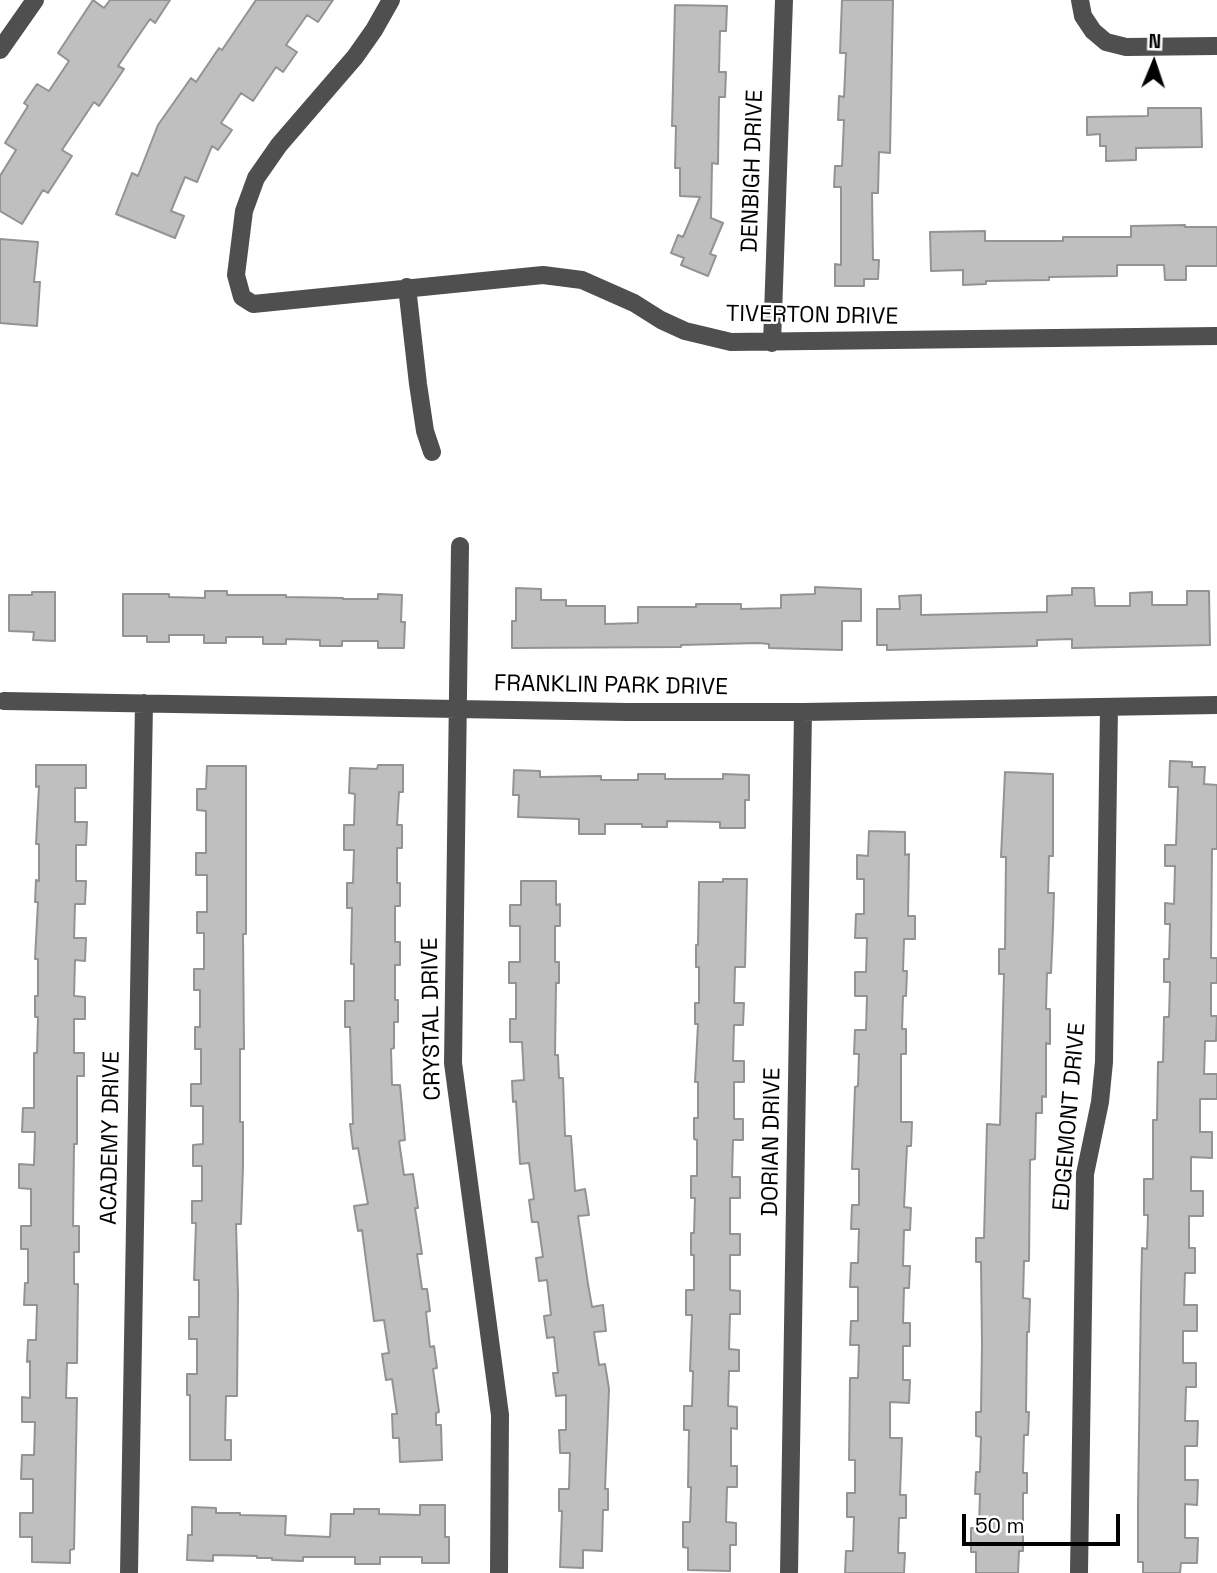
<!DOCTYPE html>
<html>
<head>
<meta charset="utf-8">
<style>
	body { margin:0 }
	#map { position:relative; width:1217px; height:1573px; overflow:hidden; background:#fff; font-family:"Space Grotesk",sans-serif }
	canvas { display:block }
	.north { position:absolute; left:1119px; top:28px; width:70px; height:70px; -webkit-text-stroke:5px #fff; paint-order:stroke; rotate:2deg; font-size:19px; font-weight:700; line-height:28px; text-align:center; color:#000 }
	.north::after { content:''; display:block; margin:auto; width:24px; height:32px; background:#000; clip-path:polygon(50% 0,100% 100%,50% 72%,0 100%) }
	.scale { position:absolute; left:962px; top:1514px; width:158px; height:32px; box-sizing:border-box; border:4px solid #000; border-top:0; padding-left:9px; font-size:21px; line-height:24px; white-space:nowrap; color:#000; -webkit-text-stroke:5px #fff; paint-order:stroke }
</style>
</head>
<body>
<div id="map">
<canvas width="1217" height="1573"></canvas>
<div class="north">N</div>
<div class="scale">50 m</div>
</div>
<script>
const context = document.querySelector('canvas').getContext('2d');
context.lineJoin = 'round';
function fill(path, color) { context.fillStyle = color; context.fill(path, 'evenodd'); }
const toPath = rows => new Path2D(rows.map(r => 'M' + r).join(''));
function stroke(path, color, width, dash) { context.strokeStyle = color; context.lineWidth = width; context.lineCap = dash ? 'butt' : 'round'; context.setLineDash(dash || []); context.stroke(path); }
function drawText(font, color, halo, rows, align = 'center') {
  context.font = font + ' "Space Grotesk",sans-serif'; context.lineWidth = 5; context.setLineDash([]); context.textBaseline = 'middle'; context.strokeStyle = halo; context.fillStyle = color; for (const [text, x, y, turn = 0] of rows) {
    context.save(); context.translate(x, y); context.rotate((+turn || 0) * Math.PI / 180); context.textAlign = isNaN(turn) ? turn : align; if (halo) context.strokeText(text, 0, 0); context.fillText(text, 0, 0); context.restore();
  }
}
const building = toPath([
	[93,0,104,8,110,0,170,0,155,23,150,19,118,66,124,69,99,106,94,102,62,150,72,156,48,193,43,190,22,224,0,211,0,176,16,150,5,143,28,106,24,103,37,84,49,91,69,61,58,53,93,0],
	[256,0,333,0,318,22,307,15,286,45,297,52,283,72,276,67,253,101,241,93,221,123,232,130,218,150,212,146,197,182,185,177,171,211,184,216,175,238,116,214,132,173,138,176,158,125,191,78,196,82,219,48,222,50,256,0],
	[842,0,893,0,890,153,879,152,878,193,872,193,873,260,879,260,878,279,864,279,864,286,835,286,835,264,841,265,841,187,834,187,835,166,842,166,844,120,838,120,839,96,844,97,846,53,840,53,842,0],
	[675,5,727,6,726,31,720,31,719,72,726,72,725,97,719,97,718,164,712,163,711,218,723,223,710,254,716,256,708,276,681,265,684,258,671,253,678,235,683,237,700,197,680,196,680,168,675,168,676,126,672,126,675,5],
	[1148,108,1201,108,1202,147,1136,148,1136,160,1106,161,1106,146,1100,146,1100,134,1087,135,1087,117,1148,116,1148,108],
	[1185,225,1185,227,1217,227,1217,266,1186,266,1186,280,1165,280,1164,265,1117,265,1117,276,1049,277,1049,280,986,281,986,284,963,285,963,270,931,271,930,232,985,231,985,241,1063,241,1063,237,1131,237,1131,226,1185,225],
	[0,239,38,242,34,282,40,282,37,326,0,323,0,239],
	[815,587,861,589,861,621,842,621,842,650,769,648,769,644,759,643,681,645,681,647,512,648,512,621,516,621,516,588,541,589,541,600,566,600,566,606,605,606,605,624,638,623,638,607,696,607,696,604,741,604,741,609,781,608,781,595,815,594,815,587],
	[1072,588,1094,588,1095,606,1130,606,1130,593,1152,592,1152,605,1187,605,1187,591,1209,591,1210,645,1072,648,1072,639,1037,640,1037,646,887,650,887,645,877,645,877,609,900,609,899,596,921,595,921,615,1047,612,1047,596,1072,595,1072,588],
	[205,591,227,591,227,595,286,595,286,597,343,598,343,599,378,599,378,594,402,595,401,622,405,622,404,648,378,648,378,641,342,641,342,646,320,646,320,640,286,639,286,644,263,644,263,637,226,637,226,643,204,643,204,635,169,635,169,642,147,642,147,636,123,636,123,594,169,594,169,597,205,598,205,591],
	[32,592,55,592,55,641,33,640,34,632,9,631,9,595,32,595,32,592],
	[1170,761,1192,762,1192,767,1205,767,1204,784,1217,785,1217,849,1212,849,1211,958,1217,958,1217,983,1211,983,1211,1016,1217,1016,1216,1041,1205,1041,1204,1074,1217,1074,1217,1099,1200,1099,1200,1132,1212,1132,1212,1158,1191,1157,1191,1191,1203,1191,1203,1216,1189,1216,1189,1248,1195,1248,1195,1273,1185,1273,1184,1305,1197,1305,1197,1331,1183,1331,1183,1363,1196,1363,1196,1387,1186,1387,1185,1421,1198,1421,1197,1446,1185,1446,1185,1480,1198,1480,1197,1505,1185,1504,1185,1538,1198,1538,1197,1563,1181,1563,1180,1573,1143,1573,1143,1562,1138,1562,1138,1504,1141,1293,1142,1248,1147,1249,1148,1215,1144,1215,1144,1179,1153,1179,1153,1120,1157,1120,1158,1062,1163,1062,1164,1017,1169,1017,1170,982,1164,982,1164,959,1169,959,1170,924,1165,924,1165,903,1174,904,1175,866,1165,866,1165,845,1176,845,1178,787,1169,787,1170,761],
	[36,765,86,765,86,788,75,788,75,822,87,822,86,845,76,845,76,881,86,881,85,904,75,904,74,938,86,938,85,961,75,960,74,996,85,997,85,1019,74,1019,74,1053,84,1053,84,1076,77,1076,77,1144,74,1144,73,1226,79,1226,79,1252,74,1252,74,1284,78,1284,77,1363,67,1363,66,1398,77,1398,74,1549,70,1550,70,1563,32,1562,32,1537,20,1537,20,1513,33,1513,33,1479,21,1479,22,1455,34,1455,35,1422,22,1422,22,1397,30,1398,30,1361,27,1362,28,1340,36,1340,37,1305,24,1305,25,1283,28,1283,28,1249,21,1249,21,1226,31,1226,31,1189,19,1188,19,1164,34,1165,35,1132,22,1132,23,1108,34,1108,34,1053,37,1053,38,1017,35,1017,35,996,38,996,38,959,35,959,38,902,35,902,36,880,39,881,39,844,36,844,39,786,36,787,36,765],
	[378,765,403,765,403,792,399,792,397,825,402,825,402,848,397,848,397,883,400,883,400,906,395,906,395,942,400,942,400,965,395,965,395,1000,398,1000,398,1022,394,1022,394,1048,391,1049,392,1085,400,1085,405,1140,399,1141,404,1175,413,1174,418,1208,415,1208,422,1254,417,1254,422,1289,427,1289,430,1311,426,1312,430,1347,434,1346,437,1368,433,1369,439,1412,436,1413,436,1425,441,1425,442,1460,400,1462,399,1438,393,1438,392,1414,397,1414,392,1379,386,1380,382,1354,389,1353,384,1320,374,1321,362,1230,358,1231,354,1206,368,1204,358,1148,353,1149,350,1124,353,1124,350,1027,345,1027,345,1001,354,1001,354,964,351,964,352,908,347,908,347,883,353,883,354,850,344,850,344,825,354,825,355,794,349,793,350,768,377,769,378,765],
	[207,766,246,766,246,934,243,934,244,1049,240,1049,240,1122,243,1122,243,1166,241,1224,236,1224,238,1294,237,1396,226,1396,225,1440,231,1440,231,1460,190,1460,190,1395,187,1395,187,1374,197,1374,197,1339,189,1339,189,1317,199,1317,199,1280,194,1280,196,1223,192,1223,192,1201,202,1201,202,1166,193,1166,193,1145,203,1144,203,1106,191,1106,191,1084,201,1084,201,1049,195,1049,195,1027,200,1027,200,990,194,990,194,969,204,969,204,933,197,933,197,912,207,912,207,875,196,875,196,853,206,853,206,811,197,810,197,789,206,789,207,766],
	[514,770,540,771,540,777,601,776,601,780,638,780,638,774,665,774,665,779,723,779,723,774,749,775,749,800,745,800,745,828,720,828,720,822,667,821,667,827,642,827,642,824,605,824,605,834,579,834,579,819,518,817,519,795,513,795,514,770],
	[1005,772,1053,774,1053,856,1049,856,1048,893,1054,893,1053,927,1051,973,1047,973,1046,1009,1050,1009,1050,1044,1046,1043,1046,1097,1042,1096,1042,1113,1036,1113,1035,1159,1030,1160,1029,1261,1024,1261,1023,1298,1030,1299,1029,1332,1027,1332,1026,1412,1029,1412,1028,1435,1024,1435,1023,1473,1027,1473,1027,1493,1023,1493,1023,1551,1019,1551,1018,1573,976,1573,976,1552,971,1552,971,1528,979,1528,980,1494,975,1494,976,1472,980,1472,981,1437,976,1436,976,1412,981,1412,982,1344,981,1262,976,1262,976,1238,984,1238,987,1124,1000,1125,1004,974,999,974,999,949,1005,949,1006,857,1001,857,1005,772],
	[869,831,905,832,905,855,909,854,908,916,915,916,915,939,904,939,903,971,907,971,906,996,903,996,902,1029,906,1029,906,1054,901,1054,901,1122,912,1122,911,1146,907,1146,904,1207,911,1208,910,1230,904,1230,903,1266,910,1266,909,1288,904,1288,903,1323,910,1323,910,1346,903,1346,903,1380,910,1380,909,1403,890,1402,890,1438,902,1438,900,1495,906,1495,906,1518,899,1518,898,1553,905,1553,904,1573,845,1573,846,1551,853,1551,854,1517,847,1517,847,1493,855,1493,855,1460,849,1460,850,1378,858,1378,859,1345,850,1345,851,1321,858,1321,858,1287,850,1287,851,1263,858,1263,859,1229,851,1229,852,1205,859,1205,859,1169,852,1169,855,1087,858,1086,859,1054,854,1054,855,1030,866,1030,867,996,855,996,855,972,866,972,867,938,855,938,856,914,864,914,864,879,857,879,857,855,868,856,869,831],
	[723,879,747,879,745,967,735,967,734,1003,744,1003,743,1025,734,1025,733,1061,744,1061,744,1082,734,1082,734,1119,743,1119,743,1140,733,1140,732,1177,740,1177,740,1198,730,1198,730,1234,740,1234,740,1255,730,1255,730,1290,740,1291,740,1314,730,1314,729,1349,739,1350,739,1371,729,1371,728,1406,737,1407,737,1429,731,1428,731,1466,737,1466,737,1487,727,1487,726,1522,736,1523,736,1545,730,1545,730,1571,688,1570,688,1548,683,1547,683,1522,690,1522,691,1487,688,1487,689,1430,684,1430,684,1406,692,1406,693,1371,690,1371,692,1315,686,1315,686,1290,694,1290,694,1255,691,1255,691,1233,694,1233,695,1198,691,1198,691,1176,697,1176,697,1140,694,1139,694,1118,698,1118,698,1082,695,1082,698,1024,695,1024,695,1003,699,1003,699,967,696,967,696,945,698,945,699,882,723,882,723,879],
	[521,881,556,881,556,905,560,904,560,926,555,926,555,962,559,962,559,983,556,983,555,1055,558,1055,559,1078,563,1078,565,1136,571,1136,575,1191,585,1189,589,1215,578,1216,588,1284,592,1307,603,1305,606,1331,594,1332,599,1365,605,1364,609,1389,605,1489,608,1489,608,1510,603,1510,602,1551,583,1550,583,1568,560,1567,562,1511,559,1511,559,1489,569,1489,570,1453,560,1453,559,1430,566,1430,566,1395,556,1396,553,1373,558,1373,554,1337,547,1338,544,1316,551,1315,547,1280,539,1281,536,1258,543,1257,538,1222,532,1222,529,1200,534,1199,529,1163,520,1164,516,1101,513,1102,512,1081,524,1080,522,1042,510,1042,510,1019,516,1019,516,983,509,983,509,962,520,962,520,926,510,926,510,905,521,905,521,881],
	[420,1505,445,1505,445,1537,449,1537,449,1563,422,1563,422,1557,380,1557,380,1564,355,1564,355,1557,303,1557,303,1561,272,1560,272,1558,257,1558,257,1556,213,1555,213,1561,187,1560,188,1535,192,1535,192,1507,216,1508,216,1513,240,1513,240,1515,286,1516,285,1535,330,1537,331,1514,354,1514,354,1509,379,1509,379,1514,420,1515,420,1505]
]);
fill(building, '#bfbfbf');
stroke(building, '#939393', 2);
stroke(toPath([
	[391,0,374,30,355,57,279,145,256,178,244,211,236,275,242,297,253,304,543,275,582,280,634,303,661,320,685,331,731,342,1217,336],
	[1080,0,1083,16,1093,31,1106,42,1126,47,1217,46],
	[0,50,35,0],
	[407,287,418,384,425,431,432,452],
	[772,343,784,0],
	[460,546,453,1063,500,1415,499,1573],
	[4,701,627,712,803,712,1217,705],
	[129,1573,144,703],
	[789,1573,803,712],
	[1079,1573,1085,1174,1100,1102,1104,1062,1109,707]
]), '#4f4f4f', 18);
drawText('23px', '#000', '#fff', [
	["DENBIGH DRIVE",753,171,-88],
	["TIVERTON DRIVE",812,316,1],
	["FRANKLIN PARK DRIVE",611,686,1],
	["CRYSTAL DRIVE",432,1019,-91],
	["EDGEMONT DRIVE",1070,1117,-85],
	["ACADEMY DRIVE",111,1138,-89],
	["DORIAN DRIVE",772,1142,-89]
]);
</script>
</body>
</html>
